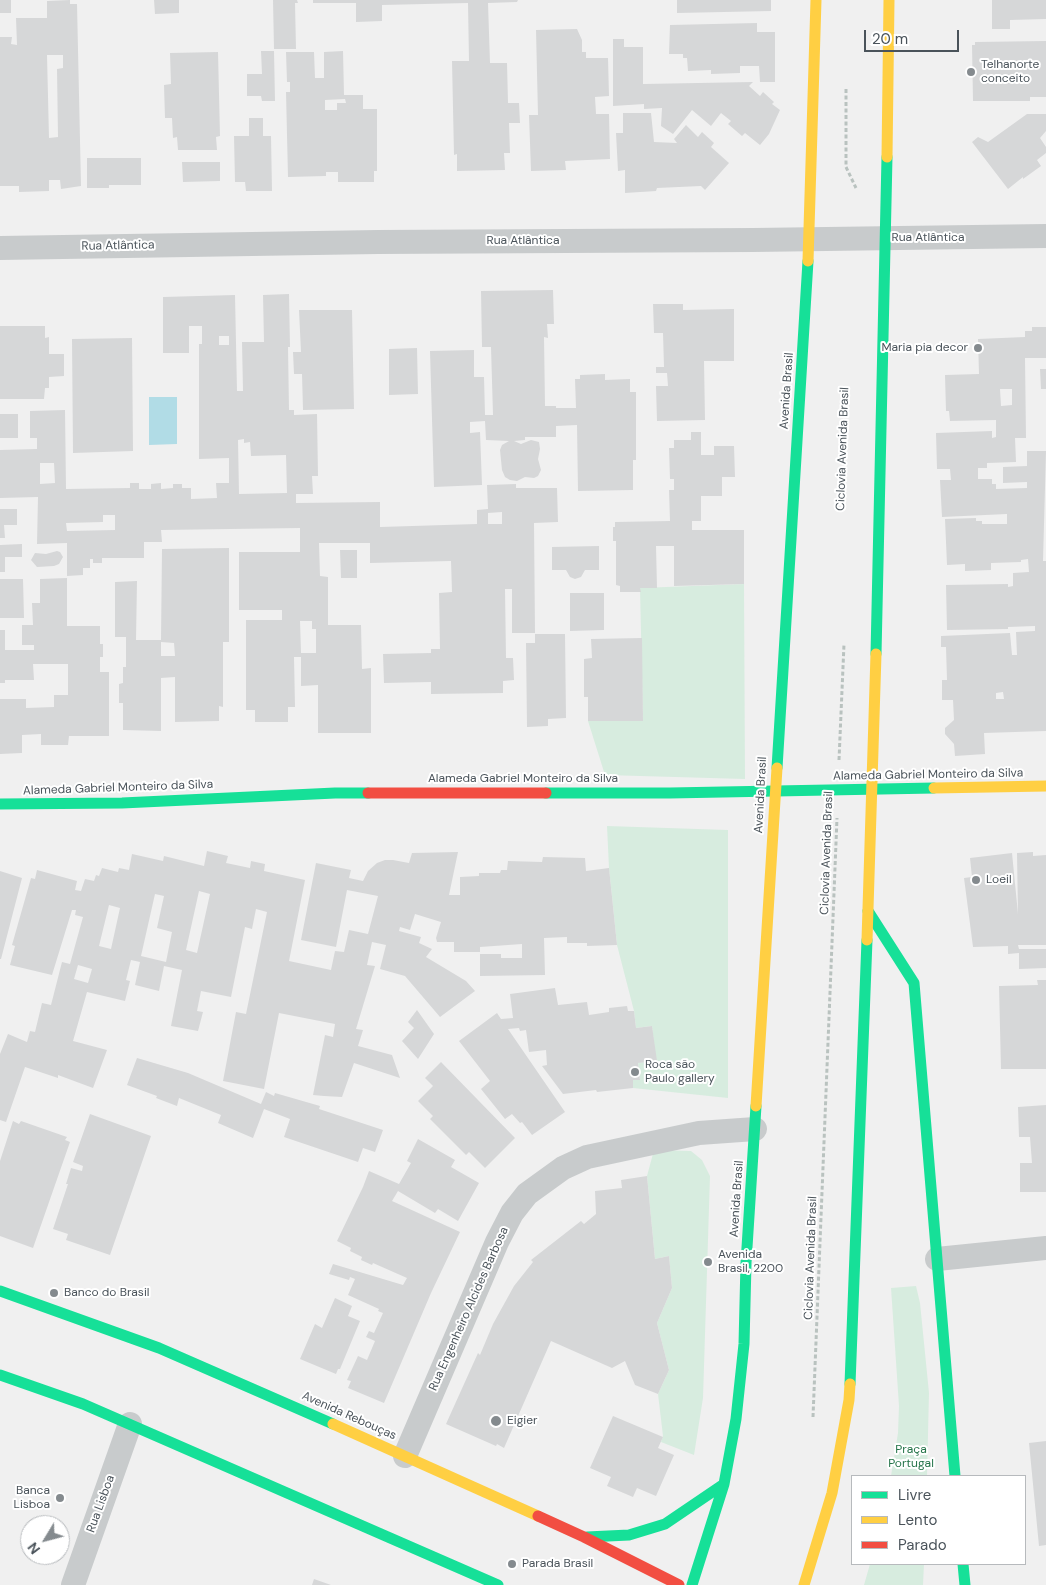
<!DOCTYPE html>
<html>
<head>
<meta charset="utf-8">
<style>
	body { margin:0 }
	#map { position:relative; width:1046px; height:1585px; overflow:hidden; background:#f0f0f0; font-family:"DM Sans",sans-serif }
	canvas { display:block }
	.legend { position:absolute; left:851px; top:1475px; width:175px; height:90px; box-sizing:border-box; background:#fff; border:1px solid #b7babd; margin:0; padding:6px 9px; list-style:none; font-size:15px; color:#4a535a }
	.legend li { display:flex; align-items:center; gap:10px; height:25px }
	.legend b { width:25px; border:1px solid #b7babd }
	.north { position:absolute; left:20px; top:1515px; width:50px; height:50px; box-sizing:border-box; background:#fff; border:1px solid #b7babd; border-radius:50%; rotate:233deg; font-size:14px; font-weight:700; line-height:20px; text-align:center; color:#4a535a }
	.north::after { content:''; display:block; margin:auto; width:18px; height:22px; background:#848a8e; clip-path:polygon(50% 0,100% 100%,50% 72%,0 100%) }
	.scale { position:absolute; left:864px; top:30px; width:95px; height:22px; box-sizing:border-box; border:2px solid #4a535a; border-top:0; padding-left:6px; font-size:15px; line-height:18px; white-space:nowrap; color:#4a535a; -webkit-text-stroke:4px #fff; paint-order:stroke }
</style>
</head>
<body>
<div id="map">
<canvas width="1046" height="1585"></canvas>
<ul class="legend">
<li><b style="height:6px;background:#16e098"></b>Livre</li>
<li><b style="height:6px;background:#ffcf43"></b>Lento</li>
<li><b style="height:6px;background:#f24e42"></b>Parado</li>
</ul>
<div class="north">N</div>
<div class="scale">20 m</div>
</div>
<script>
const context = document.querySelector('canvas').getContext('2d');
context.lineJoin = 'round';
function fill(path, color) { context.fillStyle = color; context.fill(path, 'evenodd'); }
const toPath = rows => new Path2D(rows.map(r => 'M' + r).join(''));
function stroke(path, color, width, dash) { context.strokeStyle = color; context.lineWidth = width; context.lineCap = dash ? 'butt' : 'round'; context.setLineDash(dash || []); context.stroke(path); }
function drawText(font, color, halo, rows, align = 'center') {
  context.font = font + ' "DM Sans",sans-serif'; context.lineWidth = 4; context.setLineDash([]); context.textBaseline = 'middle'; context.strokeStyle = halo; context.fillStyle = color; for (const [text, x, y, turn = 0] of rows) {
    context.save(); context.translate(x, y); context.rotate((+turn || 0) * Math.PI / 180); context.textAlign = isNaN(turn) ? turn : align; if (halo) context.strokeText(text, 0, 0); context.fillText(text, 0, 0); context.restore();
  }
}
fill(toPath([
	[744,584,745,779,605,775,588,721,643,721,640,588],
	[607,826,728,830,728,1098,633,1088,633,1080,640,1079,638,1063,656,1060,652,1026,636,1028,634,1011,617,945,609,868],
	[654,1150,691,1151,702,1160,710,1176,703,1398,694,1455,661,1442,663,1436,658,1394,669,1370,657,1323,672,1288,669,1256,655,1259,647,1176],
	[916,1286,920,1303,929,1393,927,1476,891,1476,898,1433,899,1406,891,1288],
	[870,1564,924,1564,923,1585,864,1585]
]), '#d7ecdf');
fill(toPath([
	[149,397,177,397,177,444,149,445]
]), '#b1dce6');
fill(toPath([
	[0,0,11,0,11,13,0,13],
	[70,0,70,4,77,4,81,186,61,189,60,180,49,180,49,191,19,192,19,186,0,186,0,37,12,37,11,44,17,45,16,18,47,18,47,1],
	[47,55,63,55,63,68,57,69,58,137,49,138],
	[154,0,179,0,179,13,155,14],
	[273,0,297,0,298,3,295,3,296,49,274,49],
	[313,0,518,0,517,2,488,3,490,63,507,63,508,103,519,103,520,123,509,123,510,153,504,153,505,170,457,171,457,154,454,155,452,61,469,61,468,3,382,5,382,21,356,22,356,3,313,3],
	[677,0,771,0,771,11,677,13],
	[992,0,1046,0,1046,19,1010,20,1010,29,992,29],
	[757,23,757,32,775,32,775,82,760,82,759,66,740,66,740,73,711,74,711,70,688,71,687,58,683,58,683,54,669,54,670,25],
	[577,29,582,40,582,52,586,52,586,58,608,58,609,96,595,97,596,114,609,114,610,159,565,161,566,170,531,171,529,115,538,115,536,30],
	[613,39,624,39,624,47,643,47,643,84,753,82,749,86,760,96,763,92,774,102,772,104,780,110,769,134,760,145,745,133,742,136,728,124,731,121,721,113,711,126,692,110,673,134,661,126,662,108,644,109,644,104,613,106],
	[1046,41,1046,97,1030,97,1030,101,973,101,972,45,975,45,975,42],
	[261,51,274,51,275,101,262,101,261,96,247,96,247,74,262,74],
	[343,51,344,95,363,95,363,109,377,109,377,171,374,171,374,182,338,182,338,172,326,172,326,176,288,177,286,92,290,92,290,82,287,82,286,52,314,52,315,78,324,78,324,52],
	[345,99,346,103,337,103,337,110,325,110,325,100],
	[218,52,220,136,216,137,217,150,178,150,177,137,173,138,172,118,165,118,164,85,171,84,170,53],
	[623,113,651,113,654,142,677,143,674,139,686,125,698,137,702,132,714,143,711,147,729,163,705,190,701,186,657,188,656,191,625,193,625,170,618,171,616,133,623,133],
	[1027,114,1046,114,1046,131,1040,138,1046,147,1046,153,1037,160,1041,166,1023,179,1023,177,1008,189,972,142,978,137,988,142],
	[249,118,263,118,263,136,271,136,272,191,246,191,245,182,235,182,234,136,249,136],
	[87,158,141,158,141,185,109,185,109,188,87,188],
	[182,162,220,162,220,181,183,182],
	[553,290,554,324,547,324,548,338,544,337,545,406,556,406,556,408,576,408,575,379,580,379,580,375,605,374,605,380,630,379,630,392,636,392,636,460,633,460,633,490,578,491,577,425,556,426,556,437,525,437,525,440,514,441,521,444,531,440,539,442,540,449,538,459,541,470,538,476,534,478,525,477,517,481,510,480,505,477,502,470,500,450,502,445,509,441,486,440,485,421,470,422,470,433,480,432,482,485,434,487,430,351,474,350,474,377,484,377,485,415,493,415,491,347,482,347,481,291],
	[289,294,290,347,288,347,289,410,294,410,294,415,317,414,318,476,312,476,313,494,296,494,296,503,380,502,380,527,477,524,477,510,488,509,487,485,516,484,516,488,557,488,558,522,534,523,535,633,512,633,512,589,505,589,506,658,513,658,514,680,503,681,503,693,431,694,431,682,384,683,383,654,431,653,431,649,440,649,439,593,452,592,451,561,370,563,370,543,319,543,320,576,328,577,328,625,361,625,362,669,371,668,371,733,318,733,318,685,301,686,301,657,294,657,295,707,288,707,288,722,255,722,255,710,246,710,246,620,282,620,282,610,239,610,239,552,300,552,300,528,161,530,162,542,144,542,144,558,102,558,102,563,93,563,93,559,90,559,90,568,83,568,83,575,67,576,67,543,37,544,38,497,0,498,0,450,37,449,37,438,30,438,30,411,65,410,66,489,130,488,130,483,139,483,139,489,151,489,151,484,161,483,161,489,173,488,173,484,182,484,182,488,191,488,191,499,217,498,216,483,229,483,229,458,199,459,199,344,202,344,202,326,189,326,189,353,163,353,163,297,235,295,237,391,243,391,242,342,264,342,263,295],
	[219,336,229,336,229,345,219,345],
	[244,439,244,443,250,442,251,456,286,455,287,493,239,494,238,440],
	[40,463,54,463,55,483,40,484],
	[502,512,502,524,488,524,488,513],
	[103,515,115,515,115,530,67,531,66,523,103,522],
	[300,621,312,621,312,629,316,629,316,653,301,653],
	[653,304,683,304,683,310,734,309,734,361,704,361,705,420,657,421,656,386,668,386,667,373,656,373,656,367,664,367,663,333,654,333],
	[299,310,352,310,354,409,303,410,302,374,294,374,293,352,301,352],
	[0,326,45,326,45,338,49,337,49,354,64,354,64,376,49,377,49,388,45,388,44,399,0,399],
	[1032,327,1046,327,1046,358,1025,358,1026,438,1015,438,1016,462,987,463,987,468,978,468,978,479,992,479,992,484,996,484,996,489,1027,488,1027,482,1003,483,1003,467,1027,466,1027,451,1046,451,1043,561,1046,561,1046,731,984,733,985,754,955,756,954,744,945,734,945,728,954,720,953,700,942,700,942,680,947,680,946,647,941,647,941,636,1010,633,1012,655,1017,655,1016,632,1035,631,1035,626,1008,627,1008,629,947,630,946,585,1008,584,1008,587,1013,586,1013,573,1029,572,1028,559,1021,560,1021,562,991,563,991,570,965,571,965,564,947,565,945,519,976,518,976,521,982,521,982,524,1007,524,1007,514,942,517,940,480,951,480,950,469,937,469,936,433,992,431,992,438,996,437,996,420,950,421,949,411,946,411,945,375,979,374,978,339,1025,337,1025,331,1032,331],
	[1000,389,1012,389,1012,405,1001,406],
	[1003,692,1004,699,996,699,996,693],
	[132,338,133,451,73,453,72,339],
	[417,348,418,394,389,395,389,349],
	[1040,369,1046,369,1046,389,1041,389],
	[0,414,18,414,18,438,0,438],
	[691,432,701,432,701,455,714,455,714,446,734,446,735,477,722,477,722,496,701,496,701,521,692,521,692,530,744,530,744,584,674,586,674,546,656,546,657,588,640,588,641,592,620,592,620,586,616,585,616,541,613,541,613,527,615,527,615,522,670,521,669,490,674,490,674,479,670,479,669,448,674,448,674,440,691,440],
	[0,509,17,509,17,525,4,525,5,538,0,538],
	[22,544,22,557,5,557,5,572,0,572,0,545],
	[599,546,599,570,585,570,581,577,575,579,570,577,566,570,552,570,552,547],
	[229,548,229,642,223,642,223,707,219,706,219,721,175,722,175,677,161,678,161,731,123,730,123,703,119,703,119,684,123,683,123,667,126,667,126,637,115,637,115,582,137,581,136,640,161,640,162,549],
	[161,642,174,643,175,656,161,656],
	[340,550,357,550,357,578,341,578],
	[57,551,60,552,63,557,59,564,54,566,37,567,31,560,35,553,46,554],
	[67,578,67,626,100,626,100,644,103,644,103,657,100,657,100,672,109,672,109,736,69,736,68,745,41,745,41,734,22,735,22,753,0,754,0,699,26,699,26,708,54,707,54,695,68,695,68,664,33,664,34,680,5,680,5,683,0,683,0,630,5,630,5,650,34,650,34,645,22,645,22,625,33,625,32,603,40,603,40,579],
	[0,579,23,579,24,618,0,618],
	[570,593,604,593,604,630,570,631],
	[535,634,565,634,566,718,548,719,548,726,527,727,526,643,535,643],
	[642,638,643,721,588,721,588,697,584,697,584,659,592,658,591,639],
	[207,851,228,856,226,863,250,868,251,861,265,864,264,871,305,880,289,961,331,970,335,951,344,952,349,930,368,934,378,896,347,890,336,947,301,940,316,863,351,870,349,878,363,881,368,871,377,863,385,860,393,860,409,863,412,853,458,852,449,895,460,895,460,877,479,876,479,873,500,873,501,870,507,870,508,861,542,862,543,857,585,858,586,871,609,868,617,945,587,946,587,943,567,943,567,937,544,938,545,975,480,976,480,954,501,954,501,958,522,958,522,944,480,947,480,952,454,952,454,942,437,942,436,938,441,922,415,914,410,930,400,927,399,931,421,937,419,943,432,949,426,957,466,981,475,991,440,1017,405,976,380,969,386,945,372,942,367,965,375,966,356,1029,363,1030,358,1046,392,1055,400,1078,354,1063,342,1097,324,1096,313,1095,325,1035,333,1037,335,1024,279,1013,264,1089,223,1081,236,1012,246,1014,267,912,256,909,252,929,245,927,231,997,201,991,197,1011,203,1012,198,1031,171,1026,182,970,164,966,159,991,135,985,140,962,131,960,126,980,130,981,125,1001,87,992,73,1041,107,1050,93,1088,58,1075,58,1078,25,1067,6,1122,0,1120,0,1054,8,1034,27,1042,30,1031,35,1032,42,1003,51,1005,62,962,70,964,83,917,75,915,76,910,72,910,52,975,10,965,15,946,12,945,31,878,35,879,37,870,77,881,75,890,81,891,85,879,94,881,96,875,99,876,102,868,118,872,119,868,129,870,132,854,163,861,164,856,204,866],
	[199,891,210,894,197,953,186,950],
	[155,894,164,896,157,928,172,932,166,962,141,956],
	[109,905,120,908,111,949,99,946],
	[78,965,92,969,88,983,74,979],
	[1033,852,1033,856,1046,855,1046,945,1018,945,1019,949,1046,949,1046,968,1019,969,1019,953,1008,954,1008,946,973,947,964,878,972,877,970,858,1012,853,1018,914,1017,853],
	[0,871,22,878,1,959,0,959],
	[1037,980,1046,980,1046,1069,1001,1069,999,986,1038,985],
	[555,988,558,1005,587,1002,589,1015,609,1012,609,1008,627,1006,628,1011,634,1011,636,1028,652,1026,657,1061,638,1063,640,1080,633,1080,633,1088,597,1092,596,1090,563,1094,542,1066,547,1065,546,1050,529,1052,526,1030,520,1031,519,1028,508,1029,565,1112,532,1135,522,1122,520,1123,512,1114,505,1119,481,1089,490,1081,459,1041,497,1013,501,1019,513,1018,510,994],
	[417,1010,434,1034,418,1059,402,1041,414,1028,408,1022],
	[137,1058,188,1073,261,1104,266,1092,274,1096,275,1093,320,1106,319,1109,383,1130,375,1152,363,1148,358,1162,284,1137,290,1119,264,1109,253,1138,218,1123,221,1115,179,1098,177,1106,156,1098,157,1096,127,1085],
	[441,1062,515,1138,485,1168,469,1152,466,1155,430,1119,433,1116,418,1101,433,1086,425,1078],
	[1046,1105,1046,1192,1020,1192,1020,1163,1032,1163,1030,1137,1019,1137,1018,1107],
	[90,1114,151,1136,110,1255,66,1240,68,1234,53,1229,68,1184,66,1184,71,1168,82,1171,83,1166,73,1162],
	[13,1121,19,1124,21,1121,67,1137,65,1140,70,1142,33,1248,0,1236,0,1161],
	[418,1139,455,1160,451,1167,479,1183,458,1221,438,1209,435,1213,398,1191,392,1201,460,1232,431,1293,384,1403,348,1388,351,1381,347,1380,358,1356,367,1360,375,1341,366,1337,369,1331,374,1333,383,1313,378,1311,379,1309,348,1295,355,1279,350,1277,349,1280,329,1274,333,1264,403,1285,407,1278,373,1263,372,1265,361,1260,362,1257,350,1251,351,1248,337,1241,363,1187,369,1171,399,1184,411,1163,407,1161],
	[647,1176,655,1259,669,1256,672,1288,657,1323,669,1370,658,1394,635,1385,625,1361,612,1368,551,1341,504,1448,497,1444,496,1446,446,1424,478,1353,480,1355,493,1324,514,1286,533,1262,531,1260,581,1221,584,1224,596,1214,595,1191,622,1188,621,1180],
	[335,1298,352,1306,348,1316,360,1321,340,1369,338,1369,336,1374,300,1359,315,1324,322,1328],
	[613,1416,663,1437,658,1448,674,1455,656,1496,637,1488,633,1497,607,1486,611,1477,590,1468],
	[1046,1441,1046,1545,1039,1546,1029,1443],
	[314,1579,331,1585,312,1585]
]), '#d6d7d8');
stroke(toPath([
	[846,89,846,167,856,188],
	[839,760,844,644],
	[813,1417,837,818]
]), '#b9c2bf', 3, [4, 2.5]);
stroke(toPath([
	[0,248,378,242,753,240,1046,236],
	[937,1259,1046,1248],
	[405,1456,497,1242,512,1213,527,1194,563,1168,587,1157,699,1133,755,1129],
	[73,1585,130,1424]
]), '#c8cbcc', 24);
stroke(toPath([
	[876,654,887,157],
	[777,768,808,261],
	[546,793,670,793,934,788],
	[0,804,122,803,335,793,368,793],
	[868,911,914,983,955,1476],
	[0,1291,159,1348,333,1424],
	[0,1375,83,1404,498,1585],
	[850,1384,867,940],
	[587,1537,629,1535,665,1524,724,1484],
	[963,1564,965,1585],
	[692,1585,724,1484,736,1419,744,1344,746,1263,756,1106]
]), '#16e098', 11);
stroke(toPath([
	[887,157,889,0],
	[808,261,816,0],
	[934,788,1046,786],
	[867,940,876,654],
	[756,1106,777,768],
	[333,1424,538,1516],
	[804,1585,832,1493,849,1400,850,1384]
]), '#ffcf43', 11);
stroke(toPath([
	[368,793,546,793],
	[538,1516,584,1537,679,1585]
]), '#f24e42', 11);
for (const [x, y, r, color] of [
	[971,72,5,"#848a8e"],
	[978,348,5,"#848a8e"],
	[976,880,5,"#848a8e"],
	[635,1072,5,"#848a8e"],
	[708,1262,5,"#848a8e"],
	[54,1293,5,"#848a8e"],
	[496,1421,6,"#848a8e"],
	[60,1498,5,"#848a8e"],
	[512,1564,5,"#848a8e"]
]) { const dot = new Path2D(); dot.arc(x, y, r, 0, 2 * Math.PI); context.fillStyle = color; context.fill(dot); stroke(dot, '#fff', 2); }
drawText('12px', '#4a535a', '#fff', [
	["Telhanorte",981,65],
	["conceito",981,79],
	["Maria pia decor",968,348,"right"],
	["Loeil",986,880],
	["Roca são",645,1065],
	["Paulo gallery",645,1079],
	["Avenida",718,1255],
	["Brasil, 2200",718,1269],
	["Banco do Brasil",64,1293],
	["Eigier",507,1421],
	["Banca",50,1491,"right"],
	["Lisboa",50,1505,"right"],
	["Parada Brasil",522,1564]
], 'left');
drawText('12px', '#4a535a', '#fff', [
	["Rua Atlântica",928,238],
	["Rua Atlântica",523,241],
	["Rua Atlântica",118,246,-1],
	["Avenida Brasil",787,391,-86],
	["Ciclovia Avenida Brasil",843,449,-88],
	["Alameda Gabriel Monteiro da Silva",928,775,-1],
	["Alameda Gabriel Monteiro da Silva",523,779],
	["Alameda Gabriel Monteiro da Silva",118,788,-2],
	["Avenida Brasil",761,795,-87],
	["Ciclovia Avenida Brasil",827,853,-88],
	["Avenida Brasil",737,1199,-86],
	["Ciclovia Avenida Brasil",811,1258,-88],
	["Rua Engenheiro Alcides Barbosa",469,1309,-66],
	["Avenida Rebouças",349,1416,24],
	["Rua Lisboa",101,1504,-70]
]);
drawText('12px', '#237348', '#fff', [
	["Praça",911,1450],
	["Portugal",911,1464]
]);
</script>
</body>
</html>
